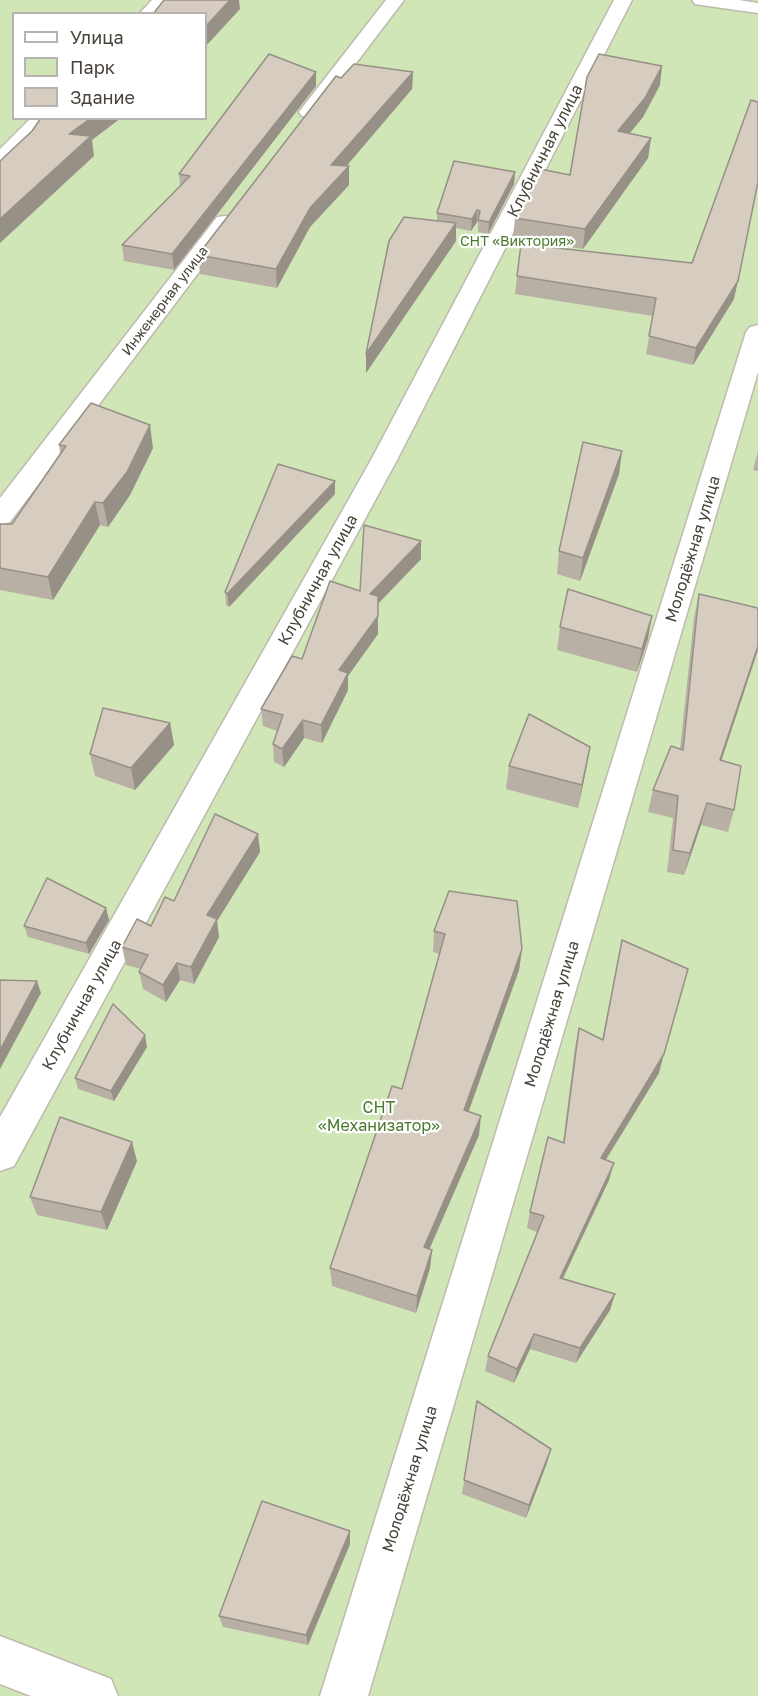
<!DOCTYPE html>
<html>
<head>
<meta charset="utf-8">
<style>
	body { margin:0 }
	#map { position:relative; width:758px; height:1696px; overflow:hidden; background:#f4f2eb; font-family:"Golos Text",sans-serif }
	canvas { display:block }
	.legend { position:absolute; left:12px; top:12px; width:195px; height:108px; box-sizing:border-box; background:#fff; border:2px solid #b6b3b0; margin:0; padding:8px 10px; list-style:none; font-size:18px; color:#484239 }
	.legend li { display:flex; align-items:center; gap:12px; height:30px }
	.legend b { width:30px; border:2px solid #b6b3b0 }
</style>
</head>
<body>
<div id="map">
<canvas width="758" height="1696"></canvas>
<ul class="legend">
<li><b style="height:8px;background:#fff"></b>Улица</li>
<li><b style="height:16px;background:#d0e6b6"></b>Парк</li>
<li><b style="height:16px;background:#d6cdc0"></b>Здание</li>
</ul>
</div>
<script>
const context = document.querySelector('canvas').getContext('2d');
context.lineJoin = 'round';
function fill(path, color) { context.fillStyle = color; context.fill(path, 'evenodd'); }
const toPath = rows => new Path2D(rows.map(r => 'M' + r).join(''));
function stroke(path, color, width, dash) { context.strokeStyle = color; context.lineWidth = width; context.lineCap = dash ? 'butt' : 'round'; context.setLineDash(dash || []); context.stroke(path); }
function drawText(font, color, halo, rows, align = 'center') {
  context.font = font + ' "Golos Text",sans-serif'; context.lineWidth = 4.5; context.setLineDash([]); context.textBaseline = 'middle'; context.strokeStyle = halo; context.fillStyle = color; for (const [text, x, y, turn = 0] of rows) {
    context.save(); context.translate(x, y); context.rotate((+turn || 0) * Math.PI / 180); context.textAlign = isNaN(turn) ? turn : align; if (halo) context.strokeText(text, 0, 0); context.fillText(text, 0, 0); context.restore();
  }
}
fill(toPath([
	[0,0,758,0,758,1696,0,1696],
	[14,14,206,14,206,118,14,118]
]), '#d0e6b6');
const minor = toPath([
	[152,0,171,0,159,14,139,14,152,0],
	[386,0,404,0,316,116,302,116,299,112,302,108,386,0],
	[614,0,632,0,397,460,14,1166,0,1171,0,1117,371,460,614,0],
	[692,0,739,0,758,3,758,13,701,5,695,4,692,0],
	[31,118,53,118,7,165,0,167,0,149,31,118],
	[225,216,233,217,236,222,233,227,10,522,0,525,0,498,217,217,225,216],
	[758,325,758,372,368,1696,320,1696,746,332,750,327,758,325],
	[0,1636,111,1679,118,1696,31,1696,0,1684,0,1636]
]);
stroke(minor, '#c0b9ad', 3);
fill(minor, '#fff');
fill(toPath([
	[413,72,412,89,346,166,349,185,310,227,277,288,200,274,198,255,341,78],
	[660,85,643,117,629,134,651,138,648,158,583,249,513,238,515,218,570,175],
	[316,86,174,270,124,261,122,245,180,186,179,174],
	[515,172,514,184,488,234,478,232,478,223,477,222,471,231,456,228,456,241,366,373,437,220,437,213],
	[517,276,734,299,693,365,646,354,653,316,515,294],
	[59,445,153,448,130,495,108,527,100,525,53,600,0,590,0,524,12,524,60,453],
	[622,451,619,474,580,581,557,574,559,551],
	[758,451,758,471,753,470],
	[335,481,335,494,229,607,226,605,225,592],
	[421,541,421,559,378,604,378,634,348,676,348,690,322,743,304,738,284,767,274,762,273,744,277,731,263,726,261,709,360,591],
	[699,594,722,761,734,810,728,832,701,825,684,875,667,872,673,818,648,812,653,790,680,749,694,618],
	[560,627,648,639,637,672,557,650],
	[170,723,174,745,135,790,95,776,90,754],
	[509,766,586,770,578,808,506,789],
	[258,834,260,852,217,921,219,937,194,984,180,980,166,1002,143,989,139,972,141,969,126,965,122,947,151,926,174,901],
	[106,908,109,920,89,954,28,937,24,926],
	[434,931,522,949,519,970,468,1112,479,1135,429,1249,432,1250,430,1268,416,1313,332,1286,330,1268,402,1089,440,954,433,952],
	[622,940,659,1073,606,1160,609,1180,563,1278,615,1294,610,1310,576,1363,530,1349,514,1383,485,1371,488,1356,537,1232,527,1228,530,1212,563,1143,575,1047,579,1028,602,1040],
	[147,1047,114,1101,78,1089,75,1078],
	[137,1161,107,1230,37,1215,30,1197],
	[477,1401,547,1463,526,1518,462,1494],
	[350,1531,350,1544,308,1645,223,1627,219,1616]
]), '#b8b0a5');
fill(toPath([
	[230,0,239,0,240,9,206,46,206,26],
	[662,66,660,85,643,117,615,151,618,131],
	[316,72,316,86,174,270,172,254],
	[413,72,412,89,332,183,331,165],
	[91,118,121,118,92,140,94,156,0,243,0,219,69,134],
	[651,138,648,158,583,249,585,229],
	[349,166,349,185,310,227,277,288,276,269,310,208],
	[515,172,514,184,488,234,489,222],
	[477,210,477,222,471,231,472,219],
	[456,223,456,241,366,373,366,354],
	[738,281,734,299,693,365,696,348],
	[150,425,153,448,130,495,108,527,103,503],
	[622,451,619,474,580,581,583,558],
	[335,481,335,494,229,607,227,594],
	[95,502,100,525,53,600,48,577],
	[421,541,421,559,370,612,370,594],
	[378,616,378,634,348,676,348,690,322,743,321,725,339,670],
	[652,616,648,639,637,672,642,649],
	[758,646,758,650,714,783,720,760],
	[303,720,304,738,284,767,282,749],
	[170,723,174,745,135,790,131,768],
	[590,747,586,770,578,808,582,785],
	[707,803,701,825,684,875,690,853],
	[258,834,260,852,217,921,219,937,194,984,191,967,207,915],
	[106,908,109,920,89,954,86,943],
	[522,949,519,970,462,1130,464,1110],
	[177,963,180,980,166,1002,163,985],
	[37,981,41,993,0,1069,0,1050],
	[145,1035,147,1047,114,1101,111,1091],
	[664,1054,659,1073,596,1175,601,1158],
	[481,1116,479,1135,423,1264,424,1247],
	[132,1142,137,1161,107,1230,101,1212],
	[614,1163,609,1180,556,1293,560,1278],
	[432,1250,430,1268,416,1313,417,1296],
	[615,1294,610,1310,576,1363,580,1348],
	[534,1334,530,1349,514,1383,517,1369],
	[551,1449,547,1463,526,1518,529,1505],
	[350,1531,350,1544,308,1645,306,1635]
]), '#969086');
const building = toPath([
	[164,0,230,0,206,26,206,14,153,14,164,0],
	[269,54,316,72,172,254,122,245,190,176,179,174,269,54],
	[599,54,662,66,645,98,618,131,651,138,585,229,515,218,540,169,570,175,587,77,599,54],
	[354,64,413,72,331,165,349,166,310,208,276,269,198,255,336,76,341,78,354,64],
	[751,100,758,102,758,182,738,281,696,348,649,336,656,298,517,276,521,244,692,263,751,100],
	[41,118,91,118,69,134,91,136,0,219,0,161,32,131,41,118],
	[454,161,515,172,489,222,478,220,480,211,477,210,472,219,437,213,454,161],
	[404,217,456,223,366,354,389,241,404,217],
	[91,403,150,425,127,472,103,503,95,502,48,577,0,568,0,524,12,524,66,446,59,445,91,403],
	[583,442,622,451,583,558,559,551,583,442],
	[278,464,335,481,227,594,225,592,278,464],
	[364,525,421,541,370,594,378,596,378,616,339,670,348,673,321,725,303,720,282,749,273,744,283,715,261,709,292,656,302,659,330,581,360,591,364,525],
	[568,589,652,616,642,649,560,627,568,589],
	[699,594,758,608,758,646,720,760,741,766,734,810,707,803,690,853,673,850,678,796,653,790,671,746,683,750,699,594],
	[103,708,170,723,131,768,90,754,103,708],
	[529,714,590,747,582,785,509,766,529,714],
	[215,814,258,834,207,915,217,919,191,967,177,963,163,985,139,972,148,955,122,947,137,919,151,926,165,897,174,901,215,814],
	[47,878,106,908,86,943,24,926,47,878],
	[449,891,517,901,522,949,464,1110,481,1116,424,1247,432,1250,417,1296,330,1268,392,1086,402,1089,445,934,434,931,449,891],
	[622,940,688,969,664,1054,601,1158,614,1163,560,1278,615,1294,580,1348,534,1334,517,1369,488,1356,544,1216,530,1212,548,1137,564,1143,579,1028,603,1040,622,940],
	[0,980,37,981,0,1050,0,980],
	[113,1004,145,1035,111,1091,75,1078,113,1004],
	[60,1117,132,1142,101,1212,30,1197,60,1117],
	[477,1401,551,1449,529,1505,464,1480,477,1401],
	[262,1501,350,1531,306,1635,219,1616,262,1501]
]);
fill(building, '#d6cdc0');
stroke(building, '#969086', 1.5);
drawText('14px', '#4a782e', '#fff', [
	["СНТ «Виктория»",517,242]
]);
drawText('14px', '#484239', '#fff', [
	["Инженерная улица",165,301,-53]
]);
drawText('16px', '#484239', '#fff', [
	["Клубничная улица",545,151,-63],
	["Молодёжная улица",693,549,-73],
	["Клубничная улица",318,580,-61],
	["Клубничная улица",82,1005,-61],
	["Молодёжная улица",552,1014,-73],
	["Молодёжная улица",410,1479,-73]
]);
drawText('16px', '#4a782e', '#fff', [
	["СНТ",379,1108],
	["«Механизатор»",379,1126]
]);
</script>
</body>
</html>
